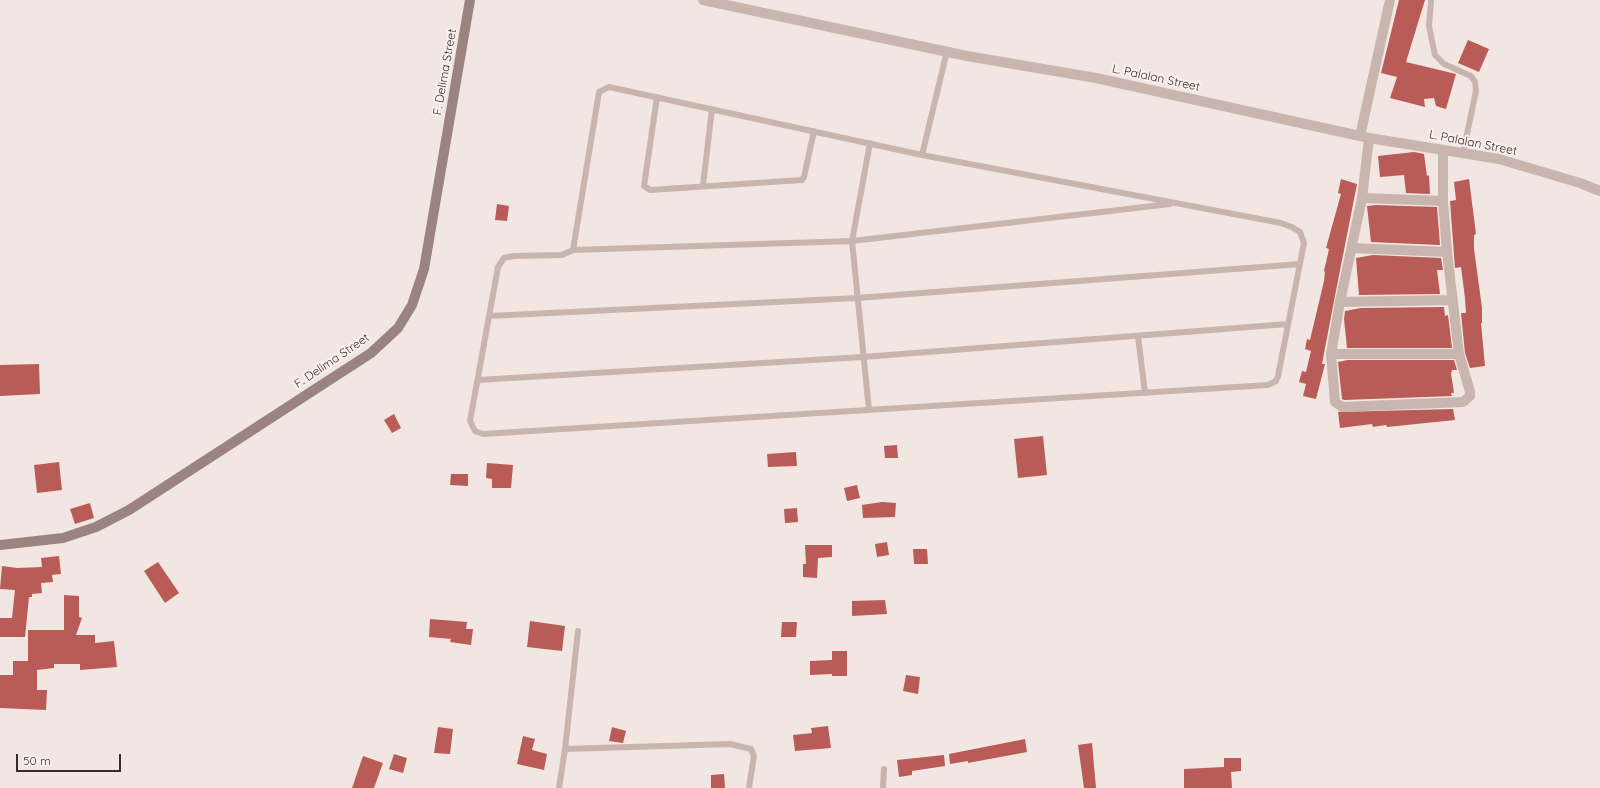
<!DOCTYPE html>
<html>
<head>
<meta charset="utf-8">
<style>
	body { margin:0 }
	#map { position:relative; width:1600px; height:788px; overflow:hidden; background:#f1e6e1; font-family:Quicksand,sans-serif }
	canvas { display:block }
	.scale { position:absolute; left:16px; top:754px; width:105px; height:18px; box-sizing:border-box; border:2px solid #372d2b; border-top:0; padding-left:5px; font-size:12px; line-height:14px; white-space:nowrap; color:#372d2b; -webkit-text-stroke:3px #f9f1ed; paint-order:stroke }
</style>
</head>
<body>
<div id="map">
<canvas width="1600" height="788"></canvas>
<div class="scale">50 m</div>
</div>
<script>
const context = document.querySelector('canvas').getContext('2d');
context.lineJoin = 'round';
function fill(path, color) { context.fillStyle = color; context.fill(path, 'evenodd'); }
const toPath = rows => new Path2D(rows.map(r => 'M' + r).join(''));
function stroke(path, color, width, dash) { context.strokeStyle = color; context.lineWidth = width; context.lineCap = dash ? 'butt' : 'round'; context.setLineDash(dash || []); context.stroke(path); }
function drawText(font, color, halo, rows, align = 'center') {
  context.font = font + ' Quicksand,sans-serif'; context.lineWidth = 4; context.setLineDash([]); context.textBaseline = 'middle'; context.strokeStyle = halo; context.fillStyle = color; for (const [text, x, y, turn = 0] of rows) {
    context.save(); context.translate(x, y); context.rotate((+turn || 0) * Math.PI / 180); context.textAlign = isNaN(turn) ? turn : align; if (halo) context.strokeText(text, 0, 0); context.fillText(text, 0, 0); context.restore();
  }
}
fill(toPath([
	[1399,0,1425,0,1406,62,1456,74,1446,109,1436,106,1434,98,1424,99,1425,107,1390,98,1397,77,1381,73],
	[1468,40,1489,49,1479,72,1458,63],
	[1414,152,1424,154,1427,176,1429,175,1430,194,1406,193,1404,175,1380,177,1378,156],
	[1341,179,1357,184,1334,301,1322,364,1325,364,1316,399,1303,396,1306,384,1299,382,1302,371,1306,372,1311,351,1305,349,1307,339,1310,340,1324,281,1325,272,1324,271,1329,249,1326,248,1341,194,1338,193],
	[1469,179,1476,234,1474,235,1474,249,1482,308,1482,323,1481,323,1485,366,1470,368,1465,353,1461,313,1466,313,1465,298,1461,267,1455,268,1450,201,1456,200,1454,182],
	[497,204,509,206,507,221,495,220],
	[1376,205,1437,207,1440,245,1371,242,1367,206],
	[1373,255,1441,258,1443,270,1437,270,1440,294,1359,295,1356,258],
	[1444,307,1445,316,1448,315,1452,348,1347,348,1344,319,1345,311,1361,308],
	[1348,360,1454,360,1457,370,1452,370,1451,374,1454,393,1451,393,1452,396,1344,400,1342,399,1338,362],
	[39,364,40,394,0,396,0,365],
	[1453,409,1455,420,1387,427,1386,425,1373,427,1372,424,1340,428,1338,412],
	[394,414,401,428,392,433,384,420],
	[1043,436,1047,475,1018,478,1014,439],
	[897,445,898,458,885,458,884,446],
	[796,452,797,466,768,467,767,454],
	[59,462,62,490,37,493,34,465],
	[487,463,513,465,511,488,492,488,492,479,486,478],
	[451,474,468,474,468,486,450,485],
	[857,485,860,498,847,501,844,488],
	[882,502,896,503,895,517,863,518,862,505],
	[90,503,94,518,75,524,70,509],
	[797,508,798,522,785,523,784,509],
	[887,542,889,555,877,557,875,544],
	[805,545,832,545,832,557,818,558,817,578,803,577,803,564,806,564],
	[913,549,927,549,928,564,914,564],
	[59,556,61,574,52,575,53,582,41,583,42,593,32,594,32,597,29,597,25,637,0,637,0,618,12,618,15,590,0,589,2,566,17,568,42,567,41,558],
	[158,562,179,593,165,603,144,571],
	[64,595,79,596,79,617,82,618,76,635,95,635,95,643,114,641,117,667,80,670,80,664,54,664,54,668,37,670,37,690,47,690,46,710,0,708,0,675,13,675,13,661,28,661,28,630,64,630],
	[885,600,887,614,852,616,852,601],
	[430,619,467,622,466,629,473,629,471,645,450,642,451,639,429,637],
	[530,621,565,626,562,651,527,647],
	[782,622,797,622,796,637,781,637],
	[832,651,847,651,847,676,832,676,832,674,810,675,810,661,832,660],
	[906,675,920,677,918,694,903,691],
	[828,726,831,748,795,751,793,735,812,733,811,728],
	[438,727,453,729,450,754,434,753],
	[612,727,626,731,623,743,609,741],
	[523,736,535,739,532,750,547,754,544,770,517,764],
	[1025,739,1027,752,968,763,968,761,950,764,949,754],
	[1092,743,1096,788,1084,788,1078,745],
	[394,754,407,758,403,773,389,769],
	[944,755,945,766,912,771,912,775,899,777,897,760],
	[363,756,383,763,374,788,352,788],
	[1224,758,1241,758,1241,771,1231,772,1232,788,1184,788,1184,769,1224,767],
	[724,774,725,788,711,788,711,775]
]), '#b95b57');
stroke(toPath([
	[1431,2,1429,26,1435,55,1444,64,1471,76,1475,82,1476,91,1463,153],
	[609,87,922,155,1281,223,1292,227,1300,232,1304,243,1278,376,1276,381,1268,385,483,434,475,431,470,421,498,267,504,258,514,256,562,255,573,250,599,92,609,87],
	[657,97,644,186,650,190,802,180,804,177,814,131],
	[922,155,947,51],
	[703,185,712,109],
	[573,250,852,241,1170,204],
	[489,316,857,298,1300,264],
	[1138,336,1145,393],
	[478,380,863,357,1288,324],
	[869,410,852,241,870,143],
	[565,749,578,631],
	[559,788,565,749,730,744,751,749,754,756,749,788],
	[883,788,884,769]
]), '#c8b5ae', 6);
stroke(toPath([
	[703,0,967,56,1096,78,1369,138,1499,159,1580,183,1600,191],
	[1360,136,1390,0],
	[1369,138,1362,198,1340,302,1331,354,1335,402,1342,407,1463,402,1470,396,1470,392,1459,354,1447,252,1443,201,1443,150],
	[1362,198,1443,201],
	[1352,248,1447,252],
	[1340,302,1453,300],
	[1331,354,1459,354]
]), '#c8b5ae', 10);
stroke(toPath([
	[0,545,63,538,96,527,129,510,371,353,398,328,412,305,424,269,470,0]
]), '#9b847f', 10);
drawText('12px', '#372d2b', '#f9f1ed', [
	["F. Delima Street",445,72,-80],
	["L. Palalan Street",1156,78,12],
	["L. Palalan Street",1473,143,11],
	["F. Delima Street",332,361,-34]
]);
</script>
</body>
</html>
